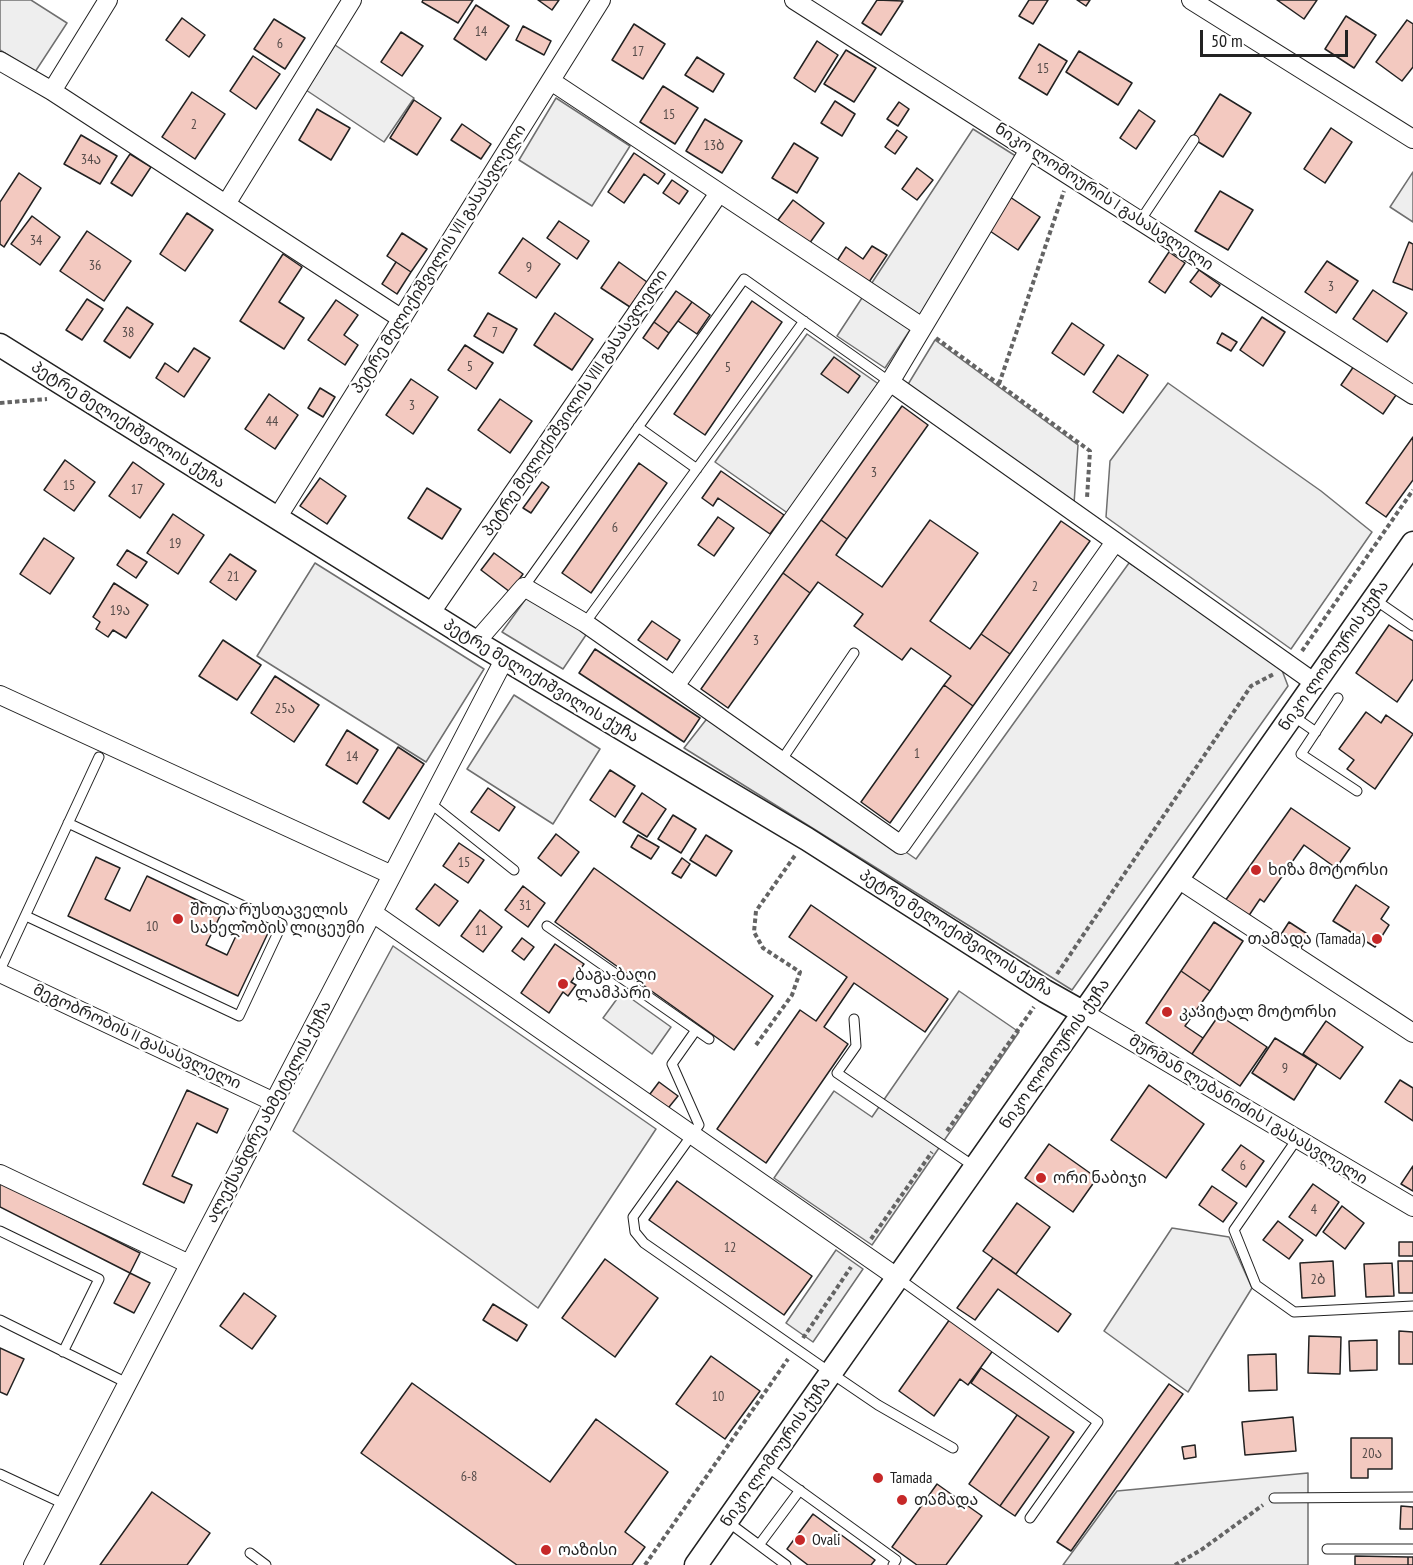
<!DOCTYPE html>
<html>
<head>
<meta charset="utf-8">
<style>
	body { margin:0 }
	#map { position:relative; width:1413px; height:1565px; overflow:hidden; background:#fff; font-family:"PT Sans Narrow",sans-serif }
	canvas { display:block }
	.scale { position:absolute; left:1200px; top:30px; width:148px; height:27px; box-sizing:border-box; border:3px solid #222; border-top:0; padding-left:8px; font-size:18px; line-height:21px; white-space:nowrap; color:#222; -webkit-text-stroke:4px #fff; paint-order:stroke }
</style>
</head>
<body>
<div id="map">
<canvas width="1413" height="1565"></canvas>
<div class="scale">50 m</div>
</div>
<script>
const context = document.querySelector('canvas').getContext('2d');
context.lineJoin = 'round';
function fill(path, color) { context.fillStyle = color; context.fill(path, 'evenodd'); }
const toPath = rows => new Path2D(rows.map(r => 'M' + r).join(''));
function stroke(path, color, width, dash) { context.strokeStyle = color; context.lineWidth = width; context.lineCap = dash ? 'butt' : 'round'; context.setLineDash(dash || []); context.stroke(path); }
function drawText(font, color, halo, rows, align = 'center') {
  context.font = font + ' "PT Sans Narrow","Noto Sans Georgian",sans-serif'; context.lineWidth = 4.5; context.setLineDash([]); context.textBaseline = 'middle'; context.strokeStyle = halo; context.fillStyle = color; for (const [text, x, y, turn = 0] of rows) {
    context.save(); context.translate(x, y); context.rotate((+turn || 0) * Math.PI / 180); context.textAlign = isNaN(turn) ? turn : align; if (halo) context.strokeText(text, 0, 0); context.fillText(text, 0, 0); context.restore();
  }
}
const green = toPath([
	[0,0,31,0,67,23,35,72,0,50,0,0],
	[335,45,414,98,384,142,306,90,335,45],
	[556,98,630,146,592,206,519,160,556,98],
	[973,129,1022,160,885,368,837,336,973,129],
	[1413,172,1413,222,1390,207,1413,172],
	[807,334,880,385,789,514,715,462,807,334],
	[935,340,1078,445,1074,504,907,386,935,340],
	[1168,383,1321,491,1372,532,1291,649,1106,517,1110,461,1168,383],
	[315,563,484,669,426,762,257,656,315,563],
	[1129,563,1280,665,1288,686,1072,990,684,748,709,716,916,859,1129,563],
	[530,593,590,629,563,669,502,632,530,593],
	[514,695,600,749,553,824,467,769,514,695],
	[393,946,656,1129,538,1308,293,1131,393,946],
	[959,991,1019,1032,872,1245,774,1178,834,1091,872,1117,959,991],
	[622,992,671,1027,652,1054,603,1018,622,992],
	[1172,1228,1229,1237,1252,1288,1188,1392,1104,1331,1172,1228],
	[836,1250,863,1269,813,1342,786,1323,836,1250],
	[1308,1473,1308,1565,1063,1565,1117,1491,1308,1473]
]);
fill(green, '#eee');
stroke(green, '#6f6f6f', 1.5);
const building = toPath([
	[423,0,473,0,458,23,422,2,423,0],
	[538,0,559,0,552,10,538,0],
	[877,0,903,1,881,35,862,23,877,0],
	[1029,0,1048,0,1033,24,1019,16,1029,0],
	[1077,0,1090,0,1086,6,1077,0],
	[1277,0,1317,0,1304,19,1277,0],
	[476,5,509,26,486,60,454,39,476,5],
	[1346,16,1376,35,1354,68,1325,49,1346,16],
	[182,18,205,35,189,57,166,40,182,18],
	[274,19,305,38,285,69,254,49,274,19],
	[1407,20,1413,24,1413,67,1402,81,1376,62,1407,20],
	[634,24,665,44,643,79,612,60,634,24],
	[523,26,551,41,544,55,516,40,523,26],
	[401,32,423,46,402,76,381,62,401,32],
	[817,41,838,55,815,92,794,78,817,41],
	[1039,44,1067,61,1047,95,1019,78,1039,44],
	[846,50,876,68,854,102,824,84,846,50],
	[1079,51,1132,83,1118,105,1066,72,1079,51],
	[253,56,280,74,256,109,230,91,253,56],
	[697,57,724,74,713,92,685,75,697,57],
	[663,86,698,108,675,144,640,122,663,86],
	[192,92,225,114,195,159,162,137,192,92],
	[1220,94,1251,113,1223,157,1192,138,1220,94],
	[414,100,441,118,417,155,390,138,414,100],
	[835,101,855,114,842,136,821,123,835,101],
	[899,102,909,109,898,126,887,119,899,102],
	[317,109,350,128,331,160,299,140,317,109],
	[1139,110,1155,121,1136,149,1120,138,1139,110],
	[705,119,742,141,722,173,686,151,705,119],
	[462,124,491,144,481,159,451,140,462,124],
	[1331,128,1352,142,1325,183,1304,169,1331,128],
	[897,130,907,137,895,154,885,147,897,130],
	[81,135,117,156,100,184,64,164,81,135],
	[794,143,818,158,797,193,772,178,794,143],
	[634,153,665,174,658,184,644,174,624,203,608,192,634,153],
	[130,154,151,167,132,196,111,183,130,154],
	[917,168,933,180,917,200,902,189,917,168],
	[19,173,41,188,4,247,0,244,0,202,19,173],
	[672,180,688,191,679,204,663,193,672,180],
	[1220,191,1253,210,1228,250,1195,231,1220,191],
	[1007,195,1040,217,1018,250,984,227,1007,195],
	[793,200,824,223,809,244,778,220,793,200],
	[187,213,213,230,185,271,160,254,187,213],
	[32,216,60,237,40,265,11,244,32,216],
	[559,221,589,241,577,259,547,238,559,221],
	[87,231,131,261,104,301,60,271,87,231],
	[402,233,427,249,411,272,387,256,402,233],
	[523,238,560,264,536,298,499,273,523,238],
	[1409,242,1413,244,1413,290,1393,282,1409,242],
	[872,246,887,255,869,282,837,261,846,247,863,259,872,246],
	[1169,252,1185,263,1165,293,1149,282,1169,252],
	[283,254,302,267,279,302,304,318,284,349,240,321,283,254],
	[1327,261,1358,281,1336,313,1305,292,1327,261],
	[396,262,411,272,397,294,382,284,396,262],
	[619,262,647,282,630,307,601,288,619,262],
	[1199,270,1220,285,1211,297,1190,282,1199,270],
	[1373,290,1407,313,1387,342,1353,319,1373,290],
	[676,291,692,302,669,333,654,322,676,291],
	[87,299,103,309,82,340,66,330,87,299],
	[336,300,358,315,344,335,358,345,345,365,308,340,336,300],
	[752,301,782,322,705,435,674,414,752,301],
	[692,302,710,315,697,334,678,321,692,302],
	[127,307,153,324,130,358,104,341,127,307],
	[488,313,517,329,503,353,474,336,488,313],
	[555,313,593,339,572,370,534,345,555,313],
	[1262,317,1285,332,1263,366,1240,350,1262,317],
	[654,322,669,333,658,349,643,338,654,322],
	[1072,323,1104,345,1084,375,1052,353,1072,323],
	[1222,333,1237,342,1231,351,1217,343,1222,333],
	[465,345,493,363,476,389,448,370,465,345],
	[194,348,210,358,184,397,156,378,165,363,178,372,194,348],
	[1118,355,1148,375,1123,413,1093,392,1118,355],
	[834,357,860,376,848,393,821,374,834,357],
	[1354,366,1396,395,1383,414,1341,385,1354,366],
	[411,379,438,397,413,434,386,415,411,379],
	[320,388,335,397,323,417,308,408,320,388],
	[269,394,298,415,275,449,245,429,269,394],
	[500,399,532,421,510,453,478,430,500,399],
	[902,406,928,425,847,539,821,520,902,406],
	[1413,437,1413,480,1386,517,1366,503,1413,437],
	[65,460,95,482,74,511,44,490,65,460],
	[133,462,164,484,140,518,109,496,133,462],
	[639,463,667,483,591,593,562,573,639,463],
	[721,471,784,515,770,534,718,498,713,506,702,498,721,471],
	[320,478,346,496,327,524,300,506,320,478],
	[542,482,549,487,531,513,523,508,542,482],
	[427,488,461,509,442,539,408,518,427,488],
	[173,514,204,535,178,574,147,553,173,514],
	[718,517,734,528,714,556,698,545,718,517],
	[821,520,847,539,836,555,882,587,930,520,978,553,930,621,970,649,981,634,1010,654,973,706,944,685,951,676,911,648,902,660,854,626,863,614,818,582,810,593,783,573,821,520],
	[1061,521,1090,541,1010,654,981,634,1061,521],
	[44,538,74,558,50,594,20,574,44,538],
	[127,550,147,562,136,578,117,565,127,550],
	[494,553,523,574,510,592,481,570,494,553],
	[230,554,256,571,236,600,210,582,230,554],
	[783,573,810,593,728,708,701,689,783,573],
	[114,583,148,605,126,638,113,630,108,637,96,629,100,622,93,617,114,583],
	[652,621,680,640,667,660,638,640,652,621],
	[1389,625,1413,641,1413,679,1397,702,1356,673,1389,625],
	[223,640,261,665,237,700,199,676,223,640],
	[595,649,700,718,684,742,579,673,595,649],
	[275,676,319,705,294,742,251,713,275,676],
	[944,685,973,706,890,823,861,802,944,685],
	[1366,712,1381,723,1386,715,1413,734,1375,789,1347,769,1354,760,1339,749,1366,712],
	[347,730,378,750,357,784,326,765,347,730],
	[398,747,424,764,389,819,363,802,398,747],
	[610,770,635,786,615,817,590,800,610,770],
	[488,788,515,807,499,831,471,812,488,788],
	[642,793,666,809,647,837,623,822,642,793],
	[1291,808,1350,848,1336,868,1304,845,1264,902,1260,899,1248,917,1225,901,1291,808],
	[673,815,696,829,681,853,658,839,673,815],
	[556,834,579,852,561,876,538,858,556,834],
	[638,835,659,847,651,859,631,847,638,835],
	[706,835,732,851,716,876,690,860,706,835],
	[459,843,484,860,468,883,443,866,459,843],
	[96,857,120,868,105,899,130,911,147,876,222,912,206,945,227,955,243,921,268,933,238,996,68,916,96,857],
	[682,858,690,864,681,878,672,873,682,858],
	[594,868,773,996,734,1050,555,922,594,868],
	[435,884,458,901,439,926,416,909,435,884],
	[1356,885,1389,907,1381,919,1389,925,1375,947,1333,921,1356,885],
	[523,886,545,903,528,927,505,910,523,886],
	[811,905,948,999,925,1032,854,983,824,1027,848,1044,766,1163,717,1129,800,1010,816,1021,847,977,789,937,811,905],
	[480,910,502,927,483,952,461,936,480,910],
	[1214,922,1243,941,1210,991,1181,971,1214,922],
	[1289,922,1309,935,1300,949,1280,936,1289,922],
	[522,938,534,947,524,960,512,951,522,938],
	[555,944,584,964,571,982,576,985,568,996,563,992,549,1013,521,993,555,944],
	[1181,971,1210,991,1185,1026,1203,1038,1192,1054,1146,1023,1181,971],
	[1219,1015,1267,1047,1240,1086,1192,1054,1219,1015],
	[1326,1021,1363,1047,1340,1079,1303,1054,1326,1021],
	[1275,1038,1317,1064,1294,1100,1252,1073,1275,1038],
	[1400,1080,1413,1088,1413,1121,1385,1102,1400,1080],
	[659,1082,678,1096,665,1112,647,1098,659,1082],
	[1149,1085,1204,1124,1166,1178,1111,1140,1149,1085],
	[187,1090,228,1109,217,1133,197,1123,172,1176,192,1185,184,1203,143,1184,187,1090],
	[1049,1144,1097,1178,1073,1212,1025,1178,1049,1144],
	[1241,1145,1264,1161,1246,1187,1222,1170,1241,1145],
	[1413,1166,1413,1191,1401,1184,1413,1166],
	[677,1181,812,1276,784,1315,649,1220,677,1181],
	[0,1182,140,1253,130,1273,0,1207,0,1182],
	[1313,1184,1339,1202,1316,1236,1289,1217,1313,1184],
	[1212,1186,1237,1203,1223,1222,1199,1205,1212,1186],
	[1017,1203,1050,1227,1016,1274,983,1251,1017,1203],
	[1342,1206,1364,1223,1345,1249,1323,1232,1342,1206],
	[1278,1221,1303,1240,1289,1259,1263,1240,1278,1221],
	[1399,1242,1413,1242,1413,1256,1399,1256,1399,1242],
	[993,1258,1071,1314,1058,1332,998,1289,975,1320,957,1308,993,1258],
	[605,1259,658,1298,615,1357,562,1318,605,1259],
	[1333,1261,1335,1296,1302,1298,1300,1263,1333,1261],
	[1398,1261,1413,1261,1413,1293,1399,1293,1398,1261],
	[1392,1263,1394,1296,1366,1297,1364,1264,1392,1263],
	[130,1273,150,1283,134,1313,114,1303,130,1273],
	[244,1293,276,1316,252,1349,220,1326,244,1293],
	[493,1304,527,1325,517,1341,483,1320,493,1304],
	[950,1319,994,1349,968,1385,960,1379,934,1416,899,1391,950,1319],
	[1399,1331,1413,1332,1413,1364,1399,1364,1399,1331],
	[1309,1336,1341,1337,1340,1374,1308,1373,1309,1336],
	[1377,1340,1377,1370,1350,1371,1349,1341,1377,1340],
	[0,1348,24,1359,7,1395,0,1392,0,1348],
	[1276,1354,1277,1390,1249,1391,1248,1355,1276,1354],
	[711,1356,760,1391,725,1439,676,1404,711,1356],
	[981,1368,1074,1432,1015,1516,1000,1506,1049,1437,971,1383,981,1368],
	[412,1383,550,1482,596,1419,668,1472,625,1532,645,1547,632,1565,517,1565,361,1453,412,1383],
	[1169,1384,1183,1394,1071,1551,1057,1542,1169,1384],
	[1017,1415,1049,1437,1000,1506,969,1484,1017,1415],
	[1293,1417,1296,1451,1245,1455,1242,1422,1293,1417],
	[1351,1438,1392,1438,1392,1469,1368,1469,1368,1478,1351,1478,1351,1438],
	[1195,1445,1196,1457,1184,1459,1182,1447,1195,1445],
	[937,1484,982,1516,946,1565,917,1565,892,1547,937,1484],
	[152,1492,210,1533,187,1565,100,1565,152,1492],
	[1401,1506,1413,1507,1413,1529,1400,1529,1401,1506],
	[813,1514,875,1560,871,1565,808,1565,787,1549,813,1514],
	[1355,1556,1408,1557,1408,1565,1355,1565,1355,1556],
	[1408,1557,1413,1557,1413,1565,1408,1565,1408,1557]
]);
fill(building, '#f3c9c0');
stroke(building, '#222', 1.5);
const service = toPath([
	[1140,221,1194,140],
	[638,427,697,469],
	[524,587,744,279,890,382],
	[1374,599,1413,626],
	[585,623,804,321],
	[1338,698,1301,754,1357,791],
	[1293,716,1316,732],
	[781,761,854,653],
	[430,803,514,870],
	[26,916,239,1016,282,924,68,823],
	[547,926,709,1039],
	[0,970,99,757],
	[854,1019,856,1046,837,1073,975,1167],
	[696,1030,672,1064,699,1125,633,1217,635,1232,644,1243,831,1373,878,1405,953,1448],
	[1297,1139,1234,1230,1256,1285,1294,1312,1413,1306],
	[0,1231,99,1279,63,1352],
	[898,1278,1098,1422,1030,1518],
	[0,1320,127,1383],
	[766,1466,896,1560,893,1565],
	[0,1474,64,1504],
	[1274,1498,1413,1497],
	[728,1522,786,1565],
	[759,1545,800,1490],
	[1327,1549,1413,1549],
	[250,1553,266,1565]
]);
const minor = toPath([
	[794,0,1413,395],
	[1191,0,1413,139],
	[0,61,52,91,402,319],
	[551,81,922,327],
	[52,91,108,0],
	[226,204,352,0],
	[890,382,1315,683],
	[277,518,601,0],
	[430,614,719,193],
	[476,642,524,587,585,623,901,845,1115,542],
	[675,686,890,382,1029,150],
	[0,695,392,875],
	[1178,879,1413,1033],
	[373,913,898,1278],
	[0,973,274,1102],
	[1084,1013,1413,1207],
	[0,1174,189,1264],
	[33,1565,504,660]
]);
const tertiary = toPath([
	[0,345,476,642,807,839,1045,991,1084,1013],
	[696,1565,1413,543]
]);
stroke(service, '#222', 11);
stroke(minor, '#222', 20);
stroke(tertiary, '#222', 25);
stroke(toPath([
	[936,338,1090,451,1087,498],
	[999,384,1064,191],
	[0,403,47,399],
	[1302,651,1413,490],
	[1057,974,1251,686,1274,674],
	[756,1045,792,995,800,972,763,948,754,932,756,911,796,854],
	[947,1131,1034,1007],
	[871,1239,932,1152],
	[803,1338,851,1267],
	[645,1565,788,1359],
	[1175,1565,1201,1550,1263,1505]
]), '#646464', 4, [4.5, 3]);
stroke(service, '#fff', 9);
stroke(minor, '#fff', 18);
stroke(tertiary, '#fff', 22);
for (const [x, y, r, color] of [
	[1256,870,6,"#c62828"],
	[178,919,6,"#c62828"],
	[1377,939,6,"#c62828"],
	[563,984,6,"#c62828"],
	[1167,1012,6,"#c62828"],
	[1041,1178,6,"#c62828"],
	[878,1478,6,"#c62828"],
	[902,1500,6,"#c62828"],
	[800,1540,6,"#c62828"],
	[546,1550,6,"#c62828"]
]) { const dot = new Path2D(); dot.arc(x, y, r, 0, 2 * Math.PI); context.fillStyle = color; context.fill(dot); stroke(dot, '#fff', 2); }
drawText('14px', '#564c4a', null, [
	["14",481,32],
	["6",280,44],
	["17",638,52],
	["15",1043,69],
	["15",669,115],
	["2",194,125],
	["13ბ",714,146],
	["34ა",91,160],
	["34",36,241],
	["36",95,266],
	["9",529,268],
	["3",1331,287],
	["38",128,333],
	["7",495,333],
	["5",470,367],
	["5",728,368],
	["3",412,406],
	["44",272,422],
	["3",874,473],
	["15",69,486],
	["17",137,490],
	["6",615,528],
	["19",175,544],
	["21",233,577],
	["2",1035,587],
	["19ა",120,611],
	["3",756,641],
	["25ა",285,709],
	["1",917,754],
	["14",352,757],
	["15",464,863],
	["31",525,906],
	["10",152,927],
	["11",481,931],
	["9",1285,1069],
	["6",1243,1166],
	["4",1314,1210],
	["12",730,1248],
	["2ბ",1318,1280],
	["10",718,1397],
	["20ა",1372,1454],
	["6-8",469,1477]
]);
drawText('16px', '#222', '#fff', [
	["ნიკო ლომოურის I გასასვლელი",1104,197,33],
	["პეტრე მელიქიშვილის VII გასასვლელი",439,259,-58],
	["პეტრე მელიქიშვილის VIII გასასვლელი",575,403,-56],
	["პეტრე მელიქიშვილის ქუჩა",128,425,32],
	["ნიკო ლომოურის ქუჩა",1334,656,-55],
	["პეტრე მელიქიშვილის ქუჩა",541,681,31],
	["პეტრე მელიქიშვილის ქუჩა",956,933,32],
	["მეგობრობის II გასასვლელი",137,1037,25],
	["ნიკო ლომოურის ქუჩა",1055,1054,-55],
	["მურმან ლებანიძის I გასასვლელი",1248,1110,31],
	["ალექსანდრე ახმეტელის ქუჩა",269,1112,-62],
	["ნიკო ლომოურის ქუჩა",776,1452,-55]
]);
drawText('16px', '#222', '#fff', [
	["ხიზა მოტორსი",1268,870],
	["შოთა რუსთაველის",190,910],
	["სახელობის ლიცეუმი",190,928],
	["თამადა (Tamada)",1365,939,"right"],
	["ბაგა-ბაღი",575,975],
	["ლამპარი",575,993],
	["კაპიტალ მოტორსი",1179,1012],
	["ორი ნაბიჯი",1053,1178],
	["Tamada",890,1478],
	["თამადა",914,1500],
	["Ovali",812,1540],
	["ოაზისი",558,1550]
], 'left');
</script>
</body>
</html>
